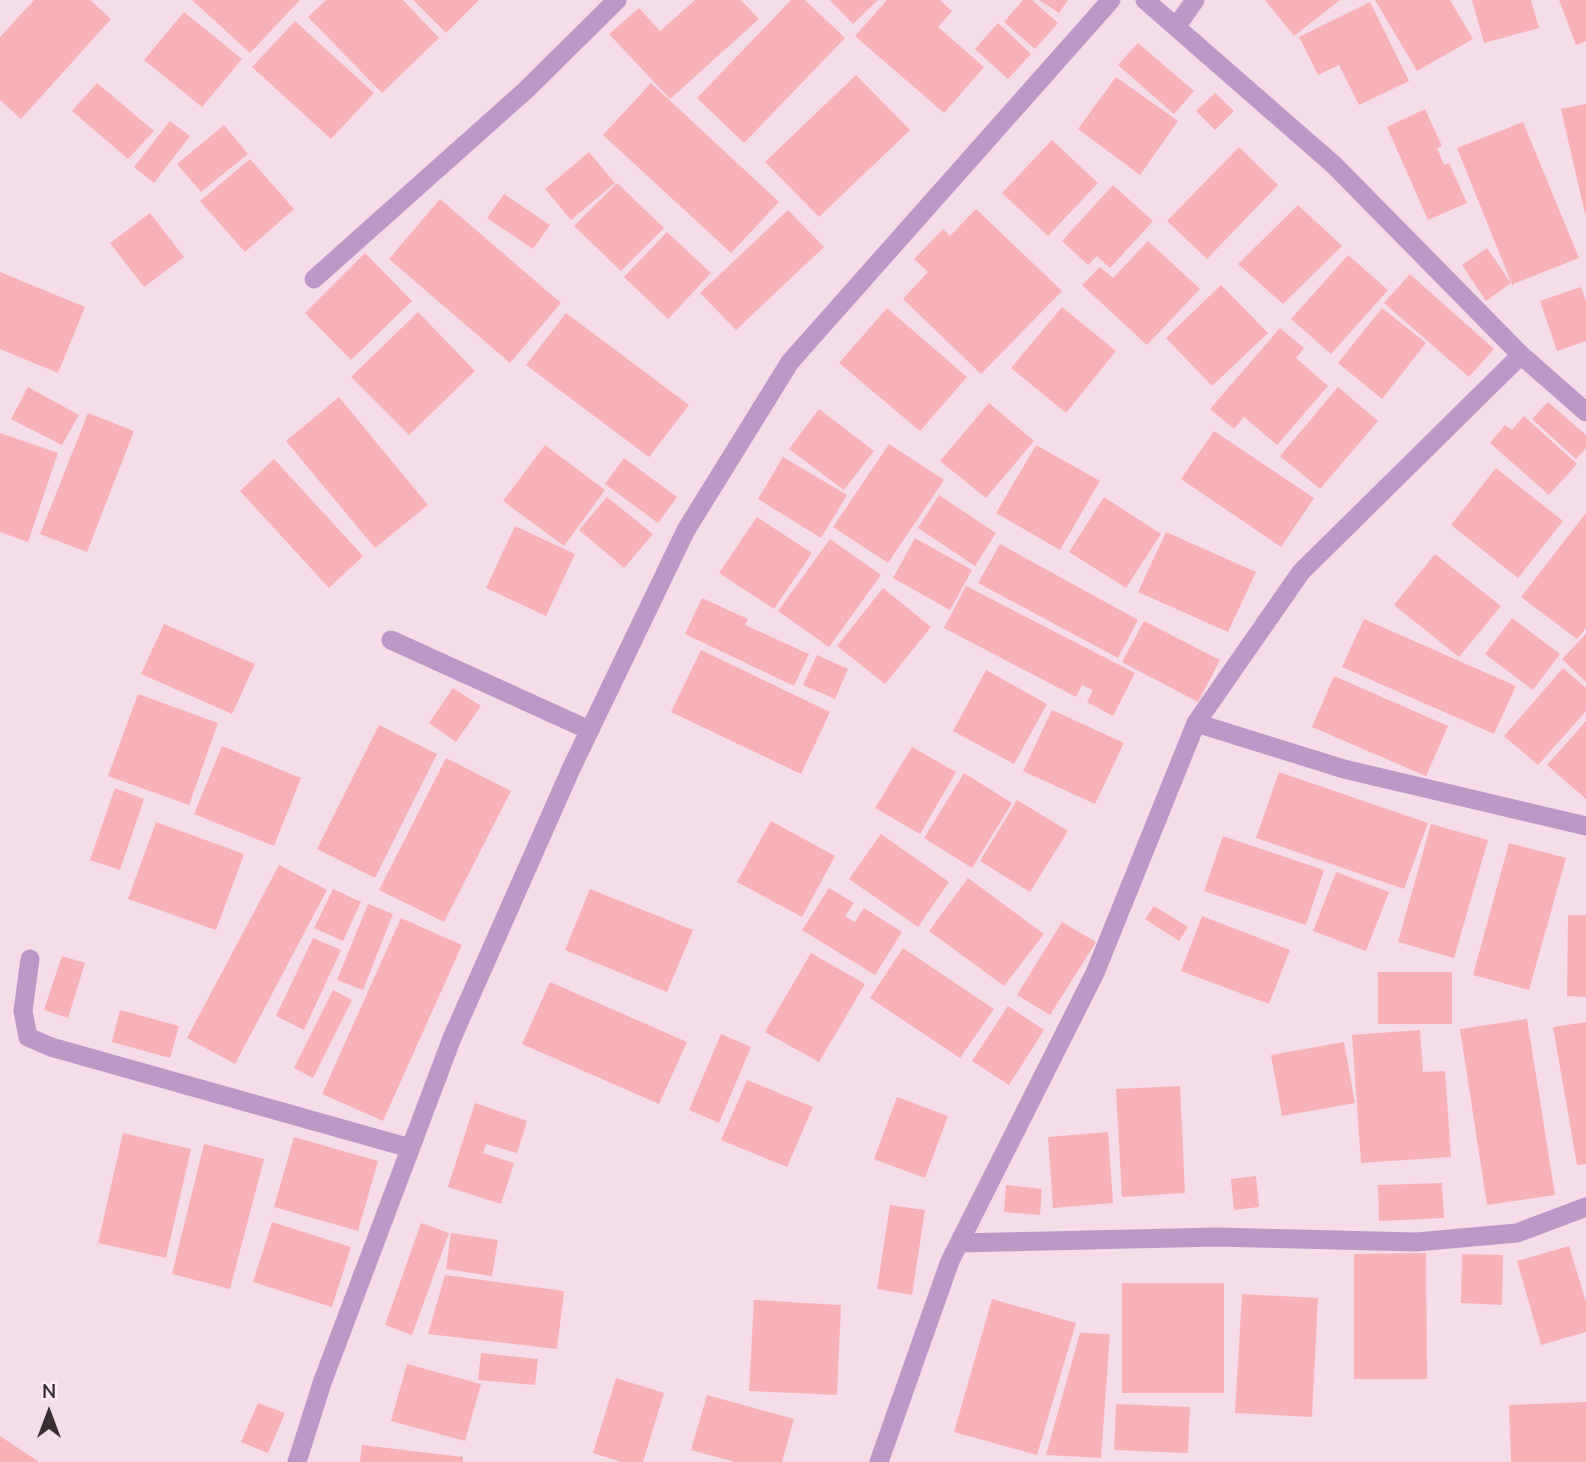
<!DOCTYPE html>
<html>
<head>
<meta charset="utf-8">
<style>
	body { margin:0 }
	#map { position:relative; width:1586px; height:1462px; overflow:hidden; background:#f5dce9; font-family:"Nunito Sans",sans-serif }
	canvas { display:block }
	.north { position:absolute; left:14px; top:1378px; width:70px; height:70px; -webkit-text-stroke:5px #ffeaf5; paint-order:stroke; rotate:0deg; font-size:19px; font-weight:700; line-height:28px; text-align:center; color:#382e34 }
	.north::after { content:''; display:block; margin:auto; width:24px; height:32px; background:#382e34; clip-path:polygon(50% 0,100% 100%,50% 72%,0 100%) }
</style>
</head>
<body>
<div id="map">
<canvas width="1586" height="1462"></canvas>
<div class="north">N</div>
</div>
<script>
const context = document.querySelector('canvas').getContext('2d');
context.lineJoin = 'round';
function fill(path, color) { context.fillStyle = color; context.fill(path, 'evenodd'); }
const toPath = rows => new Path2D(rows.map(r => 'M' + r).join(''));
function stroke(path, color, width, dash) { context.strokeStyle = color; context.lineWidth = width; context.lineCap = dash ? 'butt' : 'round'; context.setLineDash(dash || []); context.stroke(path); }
fill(toPath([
	[34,0,90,0,111,19,21,119,0,100,0,37],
	[192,0,300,0,250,53],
	[326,0,403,0,439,38,382,93,308,17],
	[413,0,479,0,446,33],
	[695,0,741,0,759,19,670,99,609,34,639,8,660,31],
	[791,0,805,0,845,38,744,143,697,98],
	[830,0,878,0,853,24],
	[887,0,940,0,952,11,938,27,984,67,944,113,855,36],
	[1023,0,1032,0,1058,23,1035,49,1004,22],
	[1039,0,1068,0,1059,13],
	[1265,0,1340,0,1294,36],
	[1375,0,1450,0,1473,39,1417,71],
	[1472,0,1531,0,1539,28,1484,43],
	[1559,0,1586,0,1586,41,1576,45],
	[1370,2,1409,81,1359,105,1339,65,1318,75,1299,37],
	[184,12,242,59,202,107,144,60],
	[295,21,374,93,331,139,252,67],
	[998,23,1031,54,1008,79,975,49],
	[1138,43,1194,91,1174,114,1118,65],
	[856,75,910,130,819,217,765,162],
	[1116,77,1178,121,1140,175,1078,129],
	[97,83,154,131,128,159,72,111],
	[651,83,779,202,731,253,603,135],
	[1215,93,1234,111,1215,130,1196,111],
	[1586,104,1586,214,1585,214,1561,109],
	[1425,109,1442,146,1437,148,1444,165,1449,163,1467,203,1428,220,1387,127],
	[170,121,190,136,154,183,134,167],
	[1523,122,1579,258,1513,284,1513,287,1457,148],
	[224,125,248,154,201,192,177,164],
	[1052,140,1098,183,1048,236,1002,193],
	[1239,147,1278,185,1207,259,1167,221],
	[589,152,615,183,571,220,545,189],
	[250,159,294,209,245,252,200,201],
	[617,183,664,228,621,271,574,226],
	[1113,185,1153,221,1110,268,1097,256,1088,265,1062,241],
	[504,194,550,225,533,249,487,218],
	[440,199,561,303,510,363,389,259],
	[1298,205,1342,246,1283,304,1238,264],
	[976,209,1062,291,981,374,903,299,928,272,914,259,943,229,950,236],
	[788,210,824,247,736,330,700,293],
	[150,213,184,257,144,287,110,243],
	[667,232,711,273,668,319,624,277],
	[1148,241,1200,289,1147,345,1082,285,1100,267,1113,278],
	[1487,248,1511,283,1486,301,1462,265],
	[365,253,412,301,351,360,305,313],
	[1348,255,1388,290,1331,354,1291,319],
	[0,272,85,307,58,373,0,349],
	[1410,274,1494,349,1469,377,1384,303],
	[1221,285,1268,333,1212,386,1166,338],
	[1581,287,1586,301,1586,341,1557,351,1540,301],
	[1062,307,1116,351,1066,413,1011,368],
	[887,308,967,377,920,431,839,363],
	[1382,308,1426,343,1382,399,1338,363],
	[418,312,475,371,409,435,351,377],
	[566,313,689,405,649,457,526,365],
	[1280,328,1304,348,1296,358,1328,386,1277,445,1244,417,1234,429,1210,409],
	[28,387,79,415,62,445,11,419],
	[1338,387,1378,421,1320,489,1280,456],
	[339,397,428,505,375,548,286,441],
	[1548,402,1586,435,1586,448,1576,459,1532,419],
	[989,403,1034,441,986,498,940,461],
	[819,409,874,451,844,490,789,449],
	[88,413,134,431,87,552,40,534],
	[1524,416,1577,464,1549,495,1490,443,1505,425,1512,430],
	[1214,431,1314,498,1281,547,1181,479],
	[0,433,58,453,28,542,0,532],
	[889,444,944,480,888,563,833,527],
	[545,445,605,490,564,546,503,501],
	[1036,445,1100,481,1060,550,996,513],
	[783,457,847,495,821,538,758,499],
	[624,458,677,497,658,523,605,484],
	[274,459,363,556,329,588,240,491],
	[1496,468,1563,521,1518,578,1451,525],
	[939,495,996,533,975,566,918,528],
	[607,497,653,534,624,568,579,530],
	[1104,497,1161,534,1126,588,1069,552],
	[1586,513,1586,628,1577,639,1521,597],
	[757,517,812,553,774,609,719,573],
	[515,526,575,554,546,616,486,588],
	[1166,532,1256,572,1228,632,1138,592],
	[915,538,972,570,950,610,893,578],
	[830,539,881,575,829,647,778,611],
	[1000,544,1138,620,1118,658,978,583],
	[1435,554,1501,606,1459,657,1394,605],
	[966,586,1135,673,1113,716,1087,702,1093,690,1082,685,1076,697,944,628],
	[883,588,931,627,885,684,837,646],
	[702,598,748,619,745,625,809,654,794,686,685,634],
	[1512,618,1560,654,1533,690,1485,654],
	[1364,619,1516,686,1494,734,1342,667],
	[1144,621,1220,660,1198,702,1122,662],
	[164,624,255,664,232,714,141,674],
	[1586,634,1586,682,1562,659],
	[701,650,830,712,801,774,671,712],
	[817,655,848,669,835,699,803,685],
	[1563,668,1586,688,1586,711,1538,765,1504,736],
	[986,670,1047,704,1014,764,953,731],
	[1334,676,1448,726,1426,776,1312,727],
	[453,688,481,706,456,742,429,723],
	[138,694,218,723,189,805,108,776],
	[1052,710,1124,743,1095,804,1023,771],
	[1586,721,1586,799,1547,765],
	[379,725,437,754,375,878,317,849],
	[222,746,301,778,274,846,194,814],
	[912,747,956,772,920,834,875,808],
	[446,758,511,791,444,922,379,890],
	[1279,772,1428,823,1404,889,1256,838],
	[964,773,1012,803,972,868,924,838],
	[115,788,144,799,120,870,90,860],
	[1017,800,1068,831,1030,892,980,861],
	[771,821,835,856,802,917,737,882],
	[156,822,244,854,216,930,128,899],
	[1431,824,1488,840,1454,958,1398,942],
	[881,834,949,882,918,927,849,879],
	[1223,836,1324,870,1306,925,1204,891],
	[1509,843,1566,858,1529,990,1473,975],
	[279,865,327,890,235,1064,187,1038],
	[1336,872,1389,892,1366,951,1313,931],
	[968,878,1044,934,1004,986,929,931],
	[829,888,854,903,845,916,855,922,864,908,902,932,875,975,802,930],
	[333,889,361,902,343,941,314,928],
	[590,889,693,930,667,992,565,950],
	[368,904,393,914,363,990,337,980],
	[1154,906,1188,927,1179,941,1145,919],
	[1568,915,1586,915,1586,997,1567,996],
	[1202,916,1290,950,1269,1004,1181,971],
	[401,918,462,945,383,1121,322,1094],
	[1062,922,1096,942,1050,1015,1017,995],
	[313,938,341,950,304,1030,276,1016],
	[903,948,994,1009,960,1058,870,998],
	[811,953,865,984,819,1062,765,1032],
	[62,956,85,963,68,1018,44,1010],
	[1378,972,1452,972,1452,1024,1378,1024],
	[550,982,687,1042,659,1104,522,1044],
	[333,990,352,1000,313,1078,294,1068],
	[1008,1006,1044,1030,1009,1085,972,1061],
	[120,1010,179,1026,170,1058,112,1042],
	[1527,1019,1555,1195,1487,1205,1460,1029],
	[1586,1022,1586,1164,1577,1165,1553,1027],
	[1420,1030,1423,1072,1445,1071,1451,1157,1361,1163,1352,1035],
	[721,1034,751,1047,719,1123,689,1110],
	[1344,1042,1355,1103,1282,1116,1271,1055],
	[747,1080,813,1107,787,1167,721,1140],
	[1180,1086,1185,1193,1122,1197,1116,1089],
	[897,1097,948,1116,925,1178,874,1159],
	[475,1103,527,1121,517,1153,486,1144,483,1153,514,1163,501,1204,448,1187],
	[1108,1132,1113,1203,1053,1208,1048,1137],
	[123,1133,191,1149,166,1258,98,1243],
	[294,1137,378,1161,358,1231,274,1207],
	[204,1144,264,1159,230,1289,172,1274],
	[1256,1176,1259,1207,1234,1210,1231,1179],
	[1442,1183,1444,1218,1379,1221,1378,1185],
	[1006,1185,1042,1189,1040,1215,1004,1212],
	[890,1205,925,1210,912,1295,877,1289],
	[272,1222,351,1247,332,1307,253,1282],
	[421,1223,449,1233,412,1335,385,1325],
	[451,1233,498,1240,492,1276,446,1269],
	[1569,1246,1586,1302,1586,1332,1541,1345,1517,1261],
	[1426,1253,1427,1379,1354,1379,1354,1254],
	[1462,1254,1503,1255,1502,1305,1461,1303],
	[445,1275,564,1291,557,1349,428,1334],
	[1122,1283,1224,1283,1224,1393,1122,1393],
	[1242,1294,1318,1298,1312,1417,1235,1413],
	[992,1299,1076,1323,1037,1455,954,1432],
	[754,1300,841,1305,837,1395,749,1391],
	[1080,1333,1110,1334,1101,1458,1046,1455],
	[481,1353,538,1359,535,1385,478,1380],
	[407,1364,481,1384,465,1441,391,1421],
	[616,1378,664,1393,643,1462,621,1462,593,1453],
	[707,1395,794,1419,782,1462,735,1462,691,1450],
	[1586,1402,1586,1462,1511,1462,1509,1405],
	[258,1403,285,1413,268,1453,241,1442],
	[1116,1404,1190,1407,1188,1453,1114,1450],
	[0,1436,39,1462,0,1462],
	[362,1445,463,1457,463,1462,360,1462]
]), '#f8b1b7');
stroke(toPath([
	[1145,0,1334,165,1521,355,1586,412],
	[1176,27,1195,0],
	[314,279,526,90,617,0],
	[391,640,589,730],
	[1196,723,1344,769,1586,826],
	[30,959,23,1011,28,1037,51,1047,410,1148],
	[959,1243,1217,1237,1416,1242,1517,1233,1586,1207],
	[297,1462,322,1383,452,1038,571,769,686,530,790,362,1111,0],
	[879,1462,950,1261,1095,973,1196,723,1301,572,1521,355]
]), '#ba99c7', 19);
</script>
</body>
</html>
